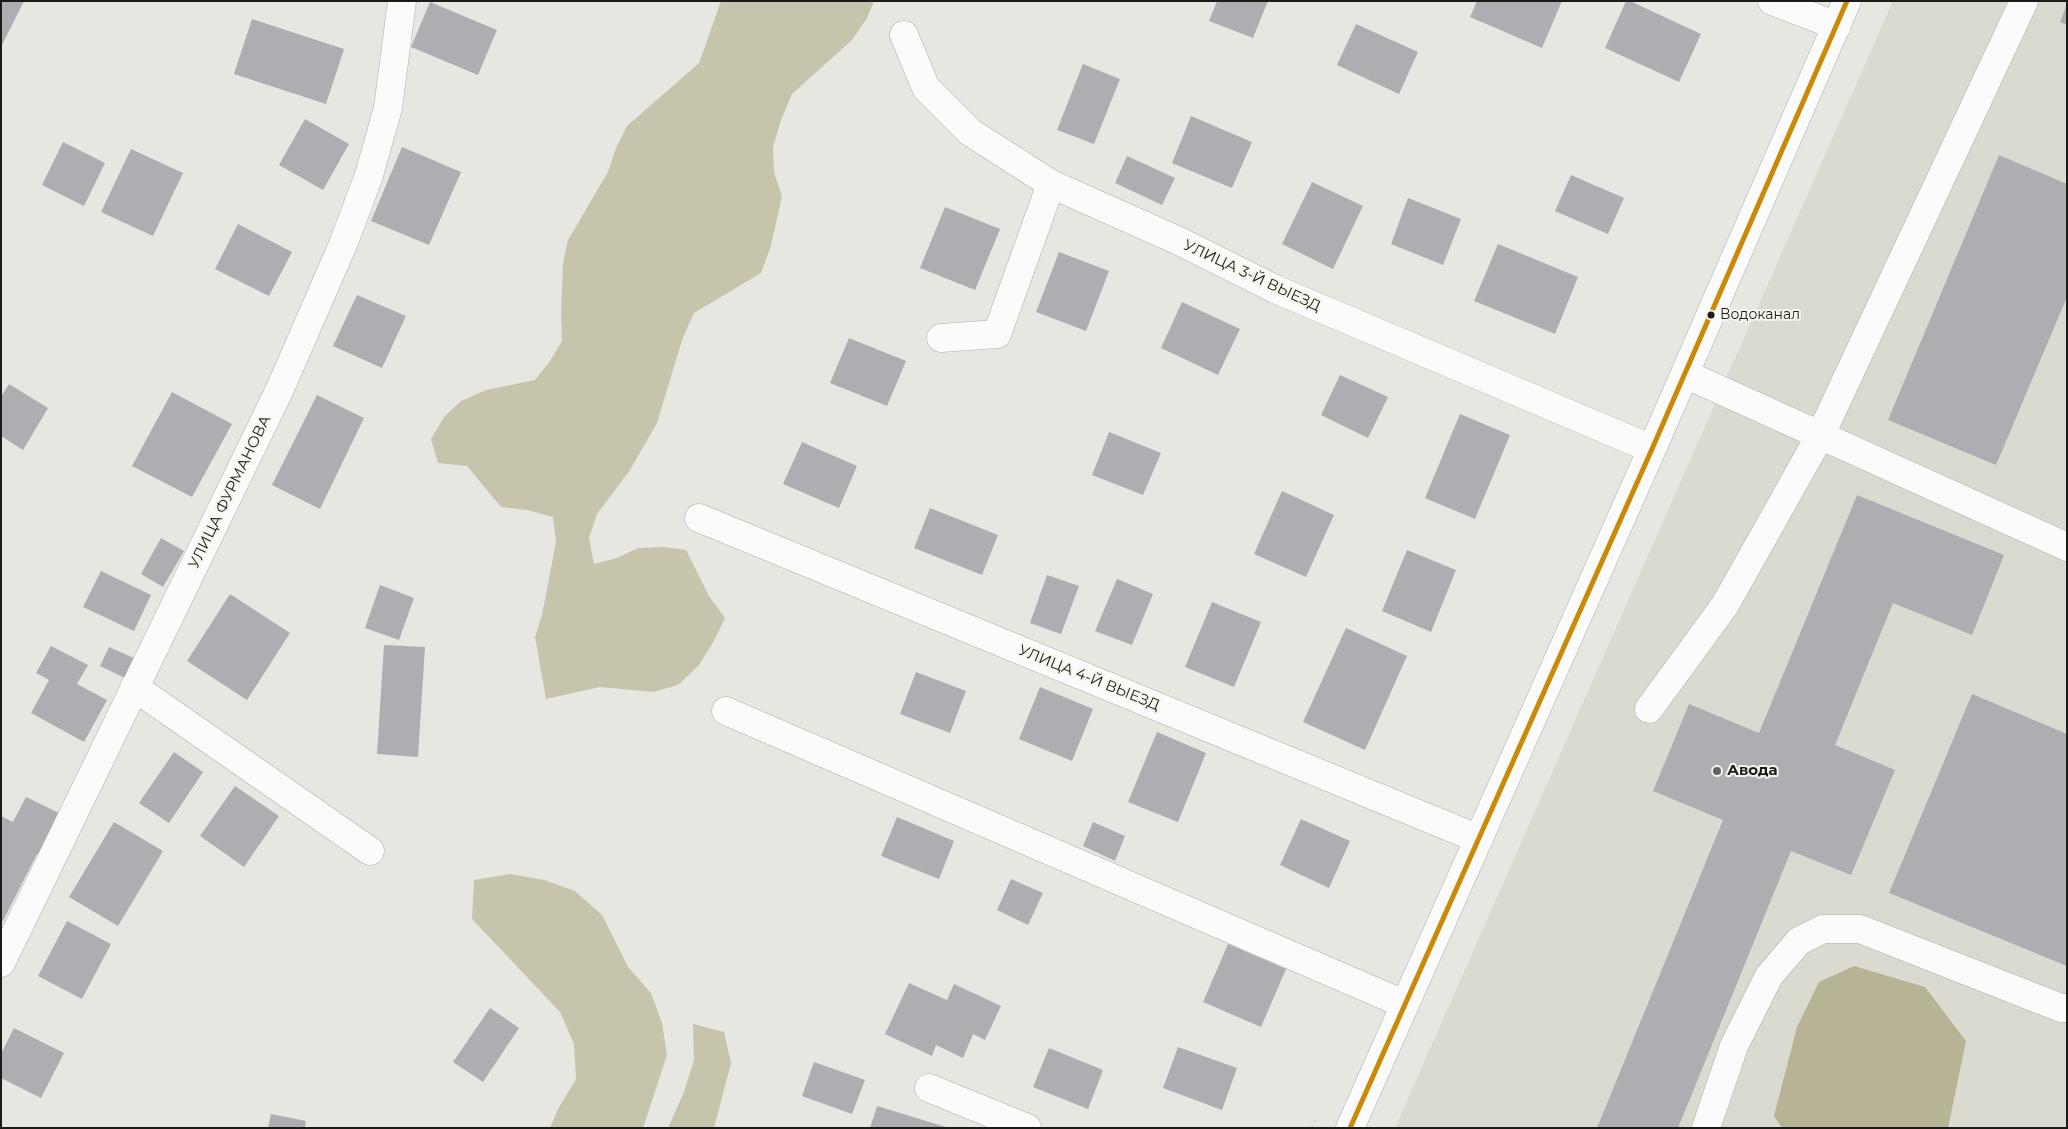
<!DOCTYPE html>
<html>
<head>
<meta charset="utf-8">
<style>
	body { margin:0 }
	#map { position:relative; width:2068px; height:1129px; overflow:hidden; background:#e7e7e2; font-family:Montserrat,sans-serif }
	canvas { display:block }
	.frame { position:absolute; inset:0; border:2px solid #1b1b18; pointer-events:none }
</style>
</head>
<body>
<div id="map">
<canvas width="2068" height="1129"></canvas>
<div class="frame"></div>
</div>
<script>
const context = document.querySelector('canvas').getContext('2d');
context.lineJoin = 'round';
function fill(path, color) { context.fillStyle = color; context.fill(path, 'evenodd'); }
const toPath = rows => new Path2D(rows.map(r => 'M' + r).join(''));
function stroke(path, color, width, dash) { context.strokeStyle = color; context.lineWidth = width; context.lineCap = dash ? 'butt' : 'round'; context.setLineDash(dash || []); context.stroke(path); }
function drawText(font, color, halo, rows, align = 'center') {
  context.font = font + ' Montserrat,sans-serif'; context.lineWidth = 4; context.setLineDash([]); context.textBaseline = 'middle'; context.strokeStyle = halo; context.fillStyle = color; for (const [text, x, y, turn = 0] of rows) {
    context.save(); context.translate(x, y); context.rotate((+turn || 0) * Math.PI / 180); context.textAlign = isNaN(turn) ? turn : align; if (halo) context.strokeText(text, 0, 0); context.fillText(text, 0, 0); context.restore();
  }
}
fill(toPath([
	[1893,1,2067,1,2067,1128,1395,1128]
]), '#dbdad0');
fill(toPath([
	[721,1,874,1,867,18,852,40,792,94,781,120,773,147,774,172,782,197,770,249,761,273,694,313,682,340,657,423,630,470,597,514,589,538,594,564,617,558,638,548,663,547,686,550,709,596,725,618,714,641,699,665,678,685,653,692,600,687,546,699,535,637,542,615,556,542,553,517,527,510,501,507,467,466,438,463,431,439,444,417,461,401,486,390,535,380,550,361,562,341,561,314,563,263,568,240,608,172,616,148,627,126,699,63],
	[510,874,544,880,575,891,602,915,628,967,651,993,662,1023,667,1055,643,1128,550,1128,558,1109,576,1079,574,1044,560,1012,472,919,474,880],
	[693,1024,724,1032,731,1063,714,1128,668,1128,684,1092,694,1060]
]), '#c7c4ac');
fill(toPath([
	[1854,966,1925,987,1966,1041,1948,1128,1782,1128,1774,1116,1797,1027,1819,982]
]), '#b7b496');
fill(toPath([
	[1,1,24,1,1,47],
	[1217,1,1268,1,1253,38,1209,21],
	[1477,1,1562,1,1542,48,1470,17],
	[1626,1,1630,1,1701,34,1679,82,1605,48],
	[430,2,497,30,478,75,411,47],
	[2067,4,2067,25,2060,22],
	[252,19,344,49,326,104,234,74],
	[1356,24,1418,52,1399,94,1337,65],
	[1083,64,1120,79,1094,144,1057,130],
	[1191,116,1252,142,1232,188,1172,163],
	[305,119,349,144,323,190,279,165],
	[63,142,105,163,84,206,42,185],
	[402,147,461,172,429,245,371,221],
	[131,149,183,173,153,236,101,212],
	[1999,155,2067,184,2067,297,1996,465,1888,420],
	[1127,156,1175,178,1162,205,1115,183],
	[1571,175,1624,198,1608,234,1555,211],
	[1312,182,1363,206,1333,269,1282,244],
	[1408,198,1461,219,1443,265,1391,244],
	[945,207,1000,229,975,290,920,268],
	[238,224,292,252,269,296,215,269],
	[1498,244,1578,277,1555,334,1474,301],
	[1059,252,1109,271,1086,331,1036,312],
	[357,295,406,316,382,368,333,346],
	[1182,302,1240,329,1218,375,1161,348],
	[849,338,906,361,887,406,830,383],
	[1340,375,1388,397,1368,438,1321,415],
	[9,384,48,408,23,450,1,436,1,397],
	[172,392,232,424,192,497,132,466],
	[317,395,364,418,320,509,272,485],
	[1460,414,1510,435,1475,519,1425,498],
	[1109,432,1161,453,1143,495,1092,475],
	[802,442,857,466,839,508,783,484],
	[1282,491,1334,515,1306,577,1254,554],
	[1857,495,2004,555,1972,635,1893,603,1835,745,1895,770,1851,875,1791,851,1678,1128,1597,1128,1723,820,1653,791,1689,704,1759,733],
	[930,508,998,535,982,575,914,548],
	[161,538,184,551,163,587,141,574],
	[1407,550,1456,570,1431,632,1382,611],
	[101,571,151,595,134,631,83,607],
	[1047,575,1079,586,1061,634,1030,623],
	[1117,579,1153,594,1132,645,1095,631],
	[380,585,414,598,399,640,365,628],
	[230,594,290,633,247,700,187,661],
	[1212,602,1261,622,1234,687,1185,667],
	[1346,628,1407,656,1365,750,1303,722],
	[384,645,425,647,418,757,377,754],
	[51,646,88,665,77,684,107,700,84,742,31,713,49,680,36,673],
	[109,647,136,659,127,679,100,666],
	[916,672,966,691,950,733,900,714],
	[1040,687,1093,709,1072,761,1019,739],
	[1972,694,2067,734,2067,966,1889,893],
	[1157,732,1206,753,1178,822,1128,802],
	[174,752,203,772,169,823,139,803],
	[235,786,279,816,244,867,200,836],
	[26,797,67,817,46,858,37,854,3,921,1,920,1,816,13,822],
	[897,817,954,841,939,879,881,856],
	[1301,819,1350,841,1329,888,1280,865],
	[114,822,163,851,118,926,69,897],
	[1093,822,1125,836,1115,861,1083,846],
	[1011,879,1043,893,1028,925,997,910],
	[67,921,111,944,82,999,38,976],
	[1228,944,1286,969,1261,1027,1203,1002],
	[909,983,947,1000,954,984,1001,1006,985,1040,973,1034,963,1058,936,1045,932,1056,885,1034],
	[490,1008,519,1028,483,1082,453,1062],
	[14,1028,64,1053,41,1098,1,1078,1,1054],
	[1178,1047,1237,1068,1222,1110,1163,1088],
	[1049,1048,1103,1070,1088,1109,1033,1087],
	[814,1062,865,1080,852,1114,802,1096],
	[877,1106,946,1127,946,1128,870,1128],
	[271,1114,306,1121,305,1128,268,1128]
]), '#aeadb2');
const minor = toPath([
	[1772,1,1837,26],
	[904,35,926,88,970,132,1051,184,1179,241,1275,289,1652,449],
	[941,338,997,334,1051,184],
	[1685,374,2067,547],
	[699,518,1479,839],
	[134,687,370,851],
	[1649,709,1725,605,1821,434,2024,1],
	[726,711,1404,1004],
	[1,963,280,389,344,242,369,175,388,108,402,1],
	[929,1088,1027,1128],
	[1350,1128,1652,449,1847,1],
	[1706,1128,1734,1046,1769,976,1799,941,1823,929,1860,929,2061,1008,2067,1008]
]);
stroke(minor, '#adada9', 29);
stroke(toPath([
	[1312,1128,1316,1118]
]), '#d4d4d4', 3, [2.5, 4]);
stroke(minor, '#fbfbfb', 28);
stroke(toPath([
	[1350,1128,1652,449,1847,1]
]), '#cb8a05', 5);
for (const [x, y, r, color] of [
	[1711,315,4.5,"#1b1b18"],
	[1717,771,5,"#62625f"]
]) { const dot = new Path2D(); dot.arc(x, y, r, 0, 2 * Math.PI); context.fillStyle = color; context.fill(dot); stroke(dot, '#f6f5ee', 2); }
drawText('14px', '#1b1b18', '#f6f5ee', [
	["Водоканал",1720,315]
], 'left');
drawText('15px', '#1b1b18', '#f6f5ee', [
	["УЛИЦА 3-Й ВЫЕЗД",1252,276,25],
	["УЛИЦА ФУРМАНОВА",230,492,-64],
	["УЛИЦА 4-Й ВЫЕЗД",1089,678,22]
]);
drawText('bold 15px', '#1b1b18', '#f6f5ee', [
	["Авода",1727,771]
], 'left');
</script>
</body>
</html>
